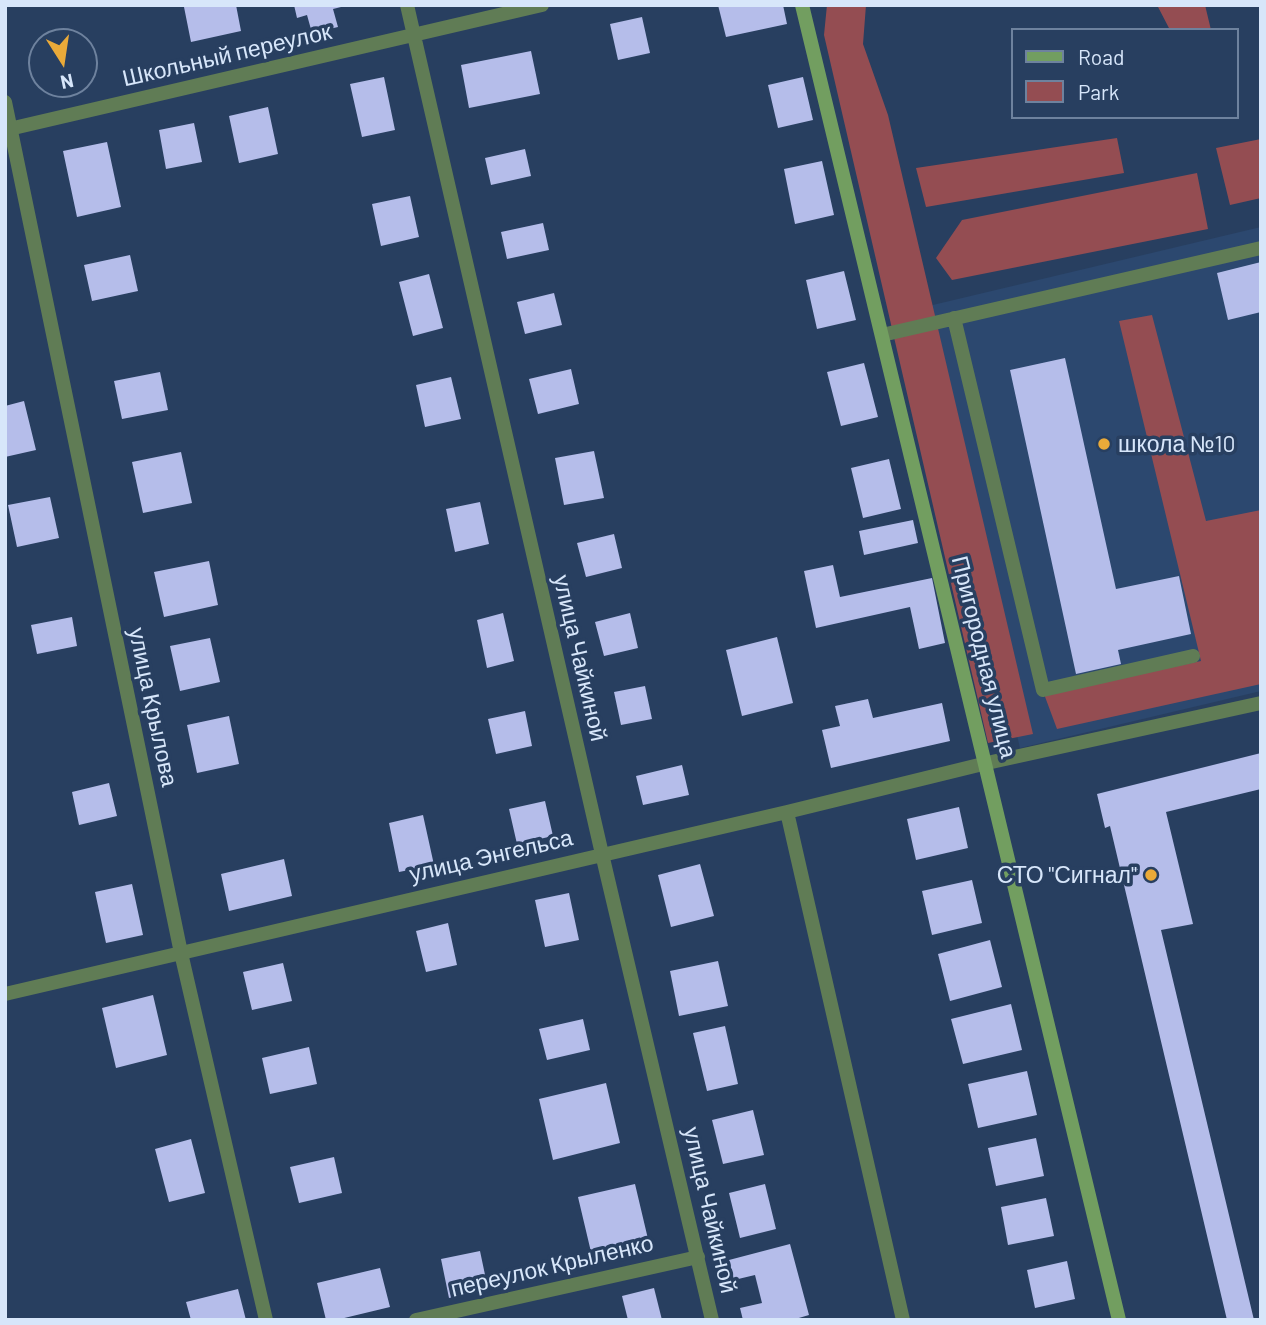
<!DOCTYPE html>
<html>
<head>
<meta charset="utf-8">
<style>
	body { margin:0 }
	#map { position:relative; width:1266px; height:1325px; overflow:hidden; background:#283f60; font-family:Barlow,sans-serif }
	canvas { display:block }
	.frame { position:absolute; inset:0; border:7px solid #d7e6fa; pointer-events:none }
	.legend { position:absolute; left:1011px; top:28px; width:228px; height:91px; box-sizing:border-box; background:#283f60; border:2px solid #6e829e; margin:0; padding:9px 12px; list-style:none; font-size:21px; color:#d7e6fa }
	.legend li { display:flex; align-items:center; gap:14px; height:35px }
	.legend b { width:35px; border:2px solid #6e829e }
	.north { position:absolute; left:28px; top:28px; width:70px; height:70px; box-sizing:border-box; background:#283f60; border:2px solid #6e829e; border-radius:50%; rotate:168deg; font-size:19px; font-weight:700; line-height:28px; text-align:center; color:#d7e6fa }
	.north::after { content:''; display:block; margin:auto; width:24px; height:32px; background:#eaaa39; clip-path:polygon(50% 0,100% 100%,50% 72%,0 100%) }
</style>
</head>
<body>
<div id="map">
<canvas width="1266" height="1325"></canvas>
<div class="frame"></div>
<ul class="legend">
<li><b style="height:9px;background:#729e60"></b>Road</li>
<li><b style="height:19px;background:#944d52"></b>Park</li>
</ul>
<div class="north">N</div>
</div>
<script>
const context = document.querySelector('canvas').getContext('2d');
context.lineJoin = 'round';
function fill(path, color) { context.fillStyle = color; context.fill(path, 'evenodd'); }
const toPath = rows => new Path2D(rows.map(r => 'M' + r).join(''));
function stroke(path, color, width, dash) { context.strokeStyle = color; context.lineWidth = width; context.lineCap = dash ? 'butt' : 'round'; context.setLineDash(dash || []); context.stroke(path); }
function drawText(font, color, halo, rows, align = 'center') {
  context.font = font + ' Barlow,sans-serif'; context.lineWidth = 7; context.setLineDash([]); context.textBaseline = 'middle'; context.strokeStyle = halo; context.fillStyle = color; for (const [text, x, y, turn = 0] of rows) {
    context.save(); context.translate(x, y); context.rotate((+turn || 0) * Math.PI / 180); context.textAlign = isNaN(turn) ? turn : align; if (halo) context.strokeText(text, 0, 0); context.fillText(text, 0, 0); context.restore();
  }
}
fill(toPath([
	[1261,227,1261,691,1020,748,916,309]
]), '#2c486f');
fill(toPath([
	[827,5,866,5,863,44,888,115,1033,734,988,743,824,35],
	[1157,5,1205,5,1211,30,1170,30],
	[1117,138,1124,173,926,207,916,168],
	[1261,139,1261,198,1230,205,1216,148],
	[1197,173,1208,229,952,280,936,258,962,220],
	[1152,315,1206,521,1261,510,1261,684,1057,729,1044,694,1201,661,1119,321]
]), '#944d52');
fill(toPath([
	[192,5,236,5,241,31,191,42,184,7],
	[294,5,345,5,345,6,333,9,338,27,312,33,307,15,297,18],
	[718,5,783,5,787,24,726,37],
	[642,17,650,53,618,60,610,24],
	[531,51,540,94,469,108,461,65],
	[384,77,395,130,362,137,350,84],
	[803,77,813,120,778,128,768,85],
	[268,107,278,154,239,163,229,116],
	[194,123,202,162,166,169,159,130],
	[107,142,121,207,77,217,63,151],
	[525,149,531,176,491,185,485,158],
	[822,161,834,215,795,224,784,169],
	[410,196,419,237,381,246,372,204],
	[543,223,549,250,507,259,501,232],
	[130,255,138,291,92,301,84,265],
	[1261,262,1261,312,1228,320,1217,273],
	[844,271,856,320,817,329,806,280],
	[429,274,443,328,413,336,399,282],
	[554,293,562,325,525,334,517,302],
	[1065,358,1116,589,1179,576,1191,634,1118,650,1121,664,1076,674,1010,370],
	[864,363,878,417,841,426,827,372],
	[571,369,579,404,538,414,529,379],
	[160,372,168,410,122,419,114,381],
	[451,377,461,419,425,427,416,385],
	[24,401,36,450,5,457,5,406],
	[594,451,604,498,564,505,555,458],
	[181,452,192,503,143,513,132,462],
	[889,459,901,509,863,518,851,468],
	[50,497,59,538,17,547,8,505],
	[480,502,489,544,455,552,446,509],
	[913,520,918,543,864,555,859,531],
	[614,534,622,568,586,577,577,543],
	[209,561,218,605,164,617,154,572],
	[833,565,840,597,932,578,945,643,919,649,910,607,816,628,804,571],
	[503,613,514,661,487,668,477,620],
	[630,613,638,648,604,656,595,622],
	[72,617,77,646,37,654,31,625],
	[777,637,793,703,742,716,726,650],
	[210,638,220,682,180,691,170,646],
	[645,686,652,719,621,725,614,692],
	[868,699,873,718,942,703,950,741,831,768,822,730,840,726,835,706],
	[525,711,532,746,496,754,488,719],
	[229,716,239,764,197,773,187,725],
	[1261,753,1261,789,1166,812,1193,924,1161,930,1254,1320,1227,1320,1110,826,1105,828,1097,794],
	[682,765,689,795,643,805,636,776],
	[109,783,117,816,79,825,72,792],
	[545,801,553,836,517,844,509,809],
	[959,807,968,848,916,860,907,819],
	[423,815,434,865,399,872,389,823],
	[284,859,292,896,229,911,221,874],
	[700,864,714,916,671,927,658,875],
	[972,880,982,923,932,935,922,891],
	[132,884,143,935,106,943,95,892],
	[569,893,579,940,545,947,535,900],
	[448,923,457,965,426,972,416,931],
	[990,940,1002,987,950,1001,938,954],
	[718,961,728,1006,679,1016,670,971],
	[283,963,292,1001,252,1010,243,972],
	[153,995,167,1055,116,1068,102,1008],
	[1011,1004,1022,1050,963,1064,951,1019],
	[583,1019,590,1050,547,1060,539,1029],
	[725,1026,738,1084,707,1091,693,1033],
	[309,1047,317,1084,270,1094,262,1058],
	[1027,1071,1037,1115,978,1128,968,1084],
	[606,1083,620,1143,553,1160,539,1099],
	[753,1110,764,1155,723,1164,712,1120],
	[1036,1138,1044,1176,996,1186,988,1148],
	[191,1139,205,1193,169,1202,155,1149],
	[334,1157,342,1193,299,1203,290,1167],
	[635,1184,648,1239,591,1252,578,1197],
	[765,1184,776,1229,740,1238,729,1193],
	[1046,1198,1054,1236,1008,1245,1001,1207],
	[790,1244,809,1315,792,1320,743,1320,740,1308,762,1303,755,1275,734,1280,729,1260],
	[480,1251,488,1289,449,1298,441,1259],
	[1067,1261,1075,1299,1035,1308,1027,1270],
	[380,1268,390,1307,336,1320,326,1320,317,1283],
	[654,1288,662,1320,628,1320,622,1296],
	[238,1289,246,1320,191,1320,186,1302]
]), '#b5bdea');
stroke(toPath([
	[954,318,1043,690,1193,656],
	[882,335,1261,248]
]), '#607c55', 14);
stroke(toPath([
	[407,5,602,854,712,1320],
	[5,102,181,953,266,1320],
	[5,130,542,5],
	[787,812,903,1320],
	[5,994,787,812,987,763,1261,703],
	[416,1320,698,1257]
]), '#607c55', 14);
stroke(toPath([
	[802,5,1119,1320]
]), '#729e60', 14);
for (const [x, y, r, color] of [
	[1104,444,7,"#eaaa39"],
	[1151,875,7,"#eaaa39"]
]) { const dot = new Path2D(); dot.arc(x, y, r, 0, 2 * Math.PI); context.fillStyle = color; context.fill(dot); stroke(dot, '#283f60', 2.5); }
drawText('23px', '#d7e6fa', '#283f60', [
	["Школьный переулок",227,55,-13],
	["Пригородная улица",984,657,76],
	["улица Чайкиной",580,658,77],
	["улица Крылова",153,707,78],
	["улица Энгельса",491,856,-13],
	["улица Чайкиной",710,1210,77],
	["переулок Крыленко",552,1266,-13]
]);
drawText('23px', '#d7e6fa', '#283f60', [
	["школа №10",1118,444],
	["СТО \"Сигнал\"",1137,875,"right"]
], 'left');
</script>
</body>
</html>
